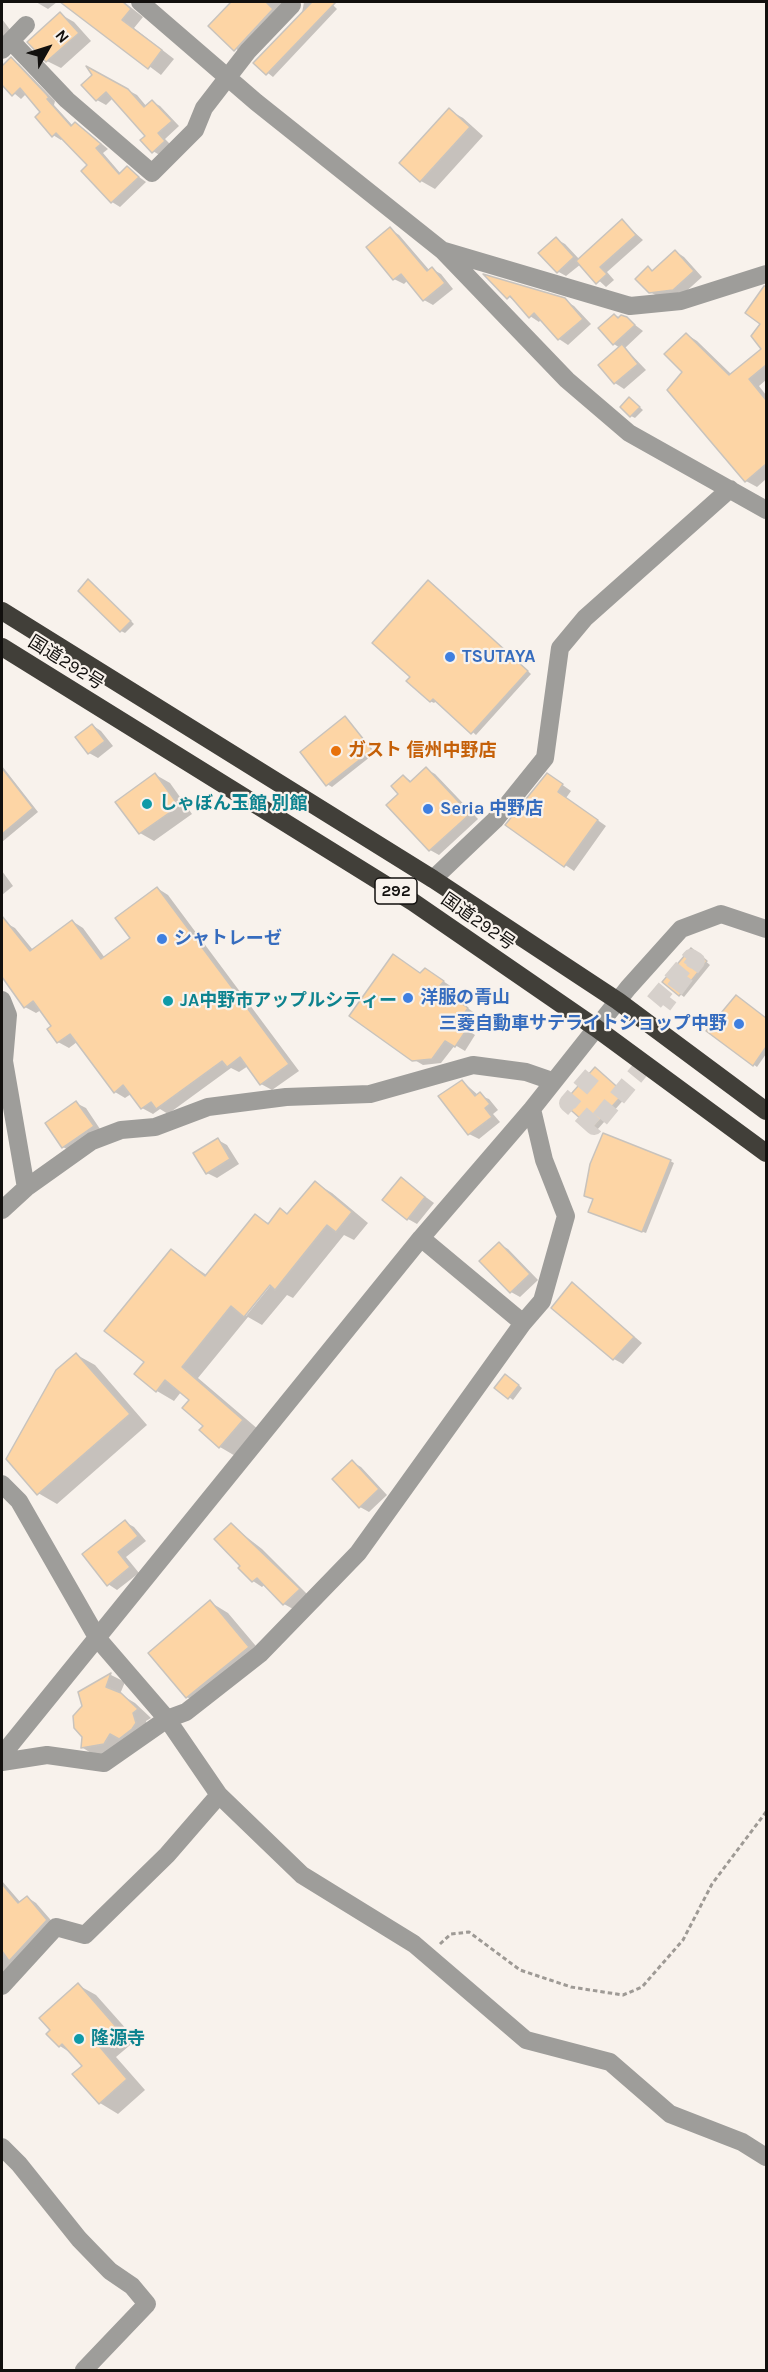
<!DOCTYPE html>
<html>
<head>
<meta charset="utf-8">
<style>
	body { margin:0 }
	#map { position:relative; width:768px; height:2372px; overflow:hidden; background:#f8f2ec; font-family:Karla,sans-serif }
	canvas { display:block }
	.frame { position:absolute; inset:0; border:3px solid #12100e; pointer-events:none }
	.north { position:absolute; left:18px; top:18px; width:60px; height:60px; -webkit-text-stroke:4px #f8f2ec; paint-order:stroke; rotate:51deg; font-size:16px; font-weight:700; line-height:24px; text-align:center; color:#12100e }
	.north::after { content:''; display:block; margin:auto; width:21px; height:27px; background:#12100e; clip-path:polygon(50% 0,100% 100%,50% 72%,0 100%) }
</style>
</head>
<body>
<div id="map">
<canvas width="768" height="2372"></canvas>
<div class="frame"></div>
<div class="north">N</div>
</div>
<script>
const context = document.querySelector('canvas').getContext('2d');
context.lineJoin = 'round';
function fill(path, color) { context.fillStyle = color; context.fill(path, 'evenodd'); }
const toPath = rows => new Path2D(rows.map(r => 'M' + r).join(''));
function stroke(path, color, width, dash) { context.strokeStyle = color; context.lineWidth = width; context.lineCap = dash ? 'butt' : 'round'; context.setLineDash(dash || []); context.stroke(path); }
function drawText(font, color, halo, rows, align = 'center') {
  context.font = font + ' Karla,"Noto Sans JP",sans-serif'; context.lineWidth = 4.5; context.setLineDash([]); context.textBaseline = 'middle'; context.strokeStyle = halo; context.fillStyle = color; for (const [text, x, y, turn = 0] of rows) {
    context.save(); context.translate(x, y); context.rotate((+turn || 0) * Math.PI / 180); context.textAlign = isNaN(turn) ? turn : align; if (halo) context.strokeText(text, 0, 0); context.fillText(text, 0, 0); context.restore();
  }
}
fill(toPath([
	[36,2,57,2,48,9],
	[74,2,124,2,143,17,134,28,174,59,161,75,69,6],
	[231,2,289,2,241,53,210,26],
	[304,2,330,2,337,9,273,77,255,63,302,13],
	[60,14,74,22,91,41,61,68,47,61],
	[2,19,11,31,2,38],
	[11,59,19,64,55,101,54,105,73,126,76,124,84,129,108,149,103,153,121,174,127,168,146,182,120,207,112,202,89,165,63,138,61,140,53,135,42,112,27,93,21,99,2,83,2,63,5,65],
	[90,70,137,95,147,107,152,102,160,106,179,126,165,139,172,146,161,156,153,151,147,136,113,98,106,105,97,100,83,85,94,75],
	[449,110,463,118,483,136,435,189,421,181,401,163],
	[622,221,643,240,607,272,614,280,606,287,581,264,566,276,557,271,556,239,565,244,580,260],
	[390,229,399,235,430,271,432,269,441,274,453,289,433,305,424,300,408,280,404,284,394,279],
	[675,251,684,257,702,277,682,295,659,297,650,292,648,268,653,271],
	[488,277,564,300,574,306,591,324,568,345,559,339,541,319,539,322,530,316],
	[763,292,766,294,766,380,759,386,766,395,766,479,757,487,746,481,684,372,686,334,697,341,732,375,763,349],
	[614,316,626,318,643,331,625,348,646,370,624,389,615,383,600,365,620,348,614,344],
	[630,399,643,410,635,418,631,416],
	[89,581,134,624,125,633,121,631],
	[433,584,531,674,476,735,437,700,434,703,430,701,412,677],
	[345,718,375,753,332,787,327,784],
	[92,725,101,731,113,746,98,758,89,753],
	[2,766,38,812,2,842],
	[426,769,435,774,478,819,439,855,430,850,388,805,400,794,404,776,412,782],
	[156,775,170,783,192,814,154,841,140,833],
	[557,781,571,791,566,798,606,826,574,871,507,825],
	[2,871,13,886,2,895],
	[157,888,168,895,299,1071,272,1090,261,1084,248,1066,239,1072,231,1068,168,1114,160,1109,153,1114,142,1108,131,1094,125,1098,115,1092,77,1042,69,1048,58,1042,53,1026,41,1010,36,1013,25,1007,2,974,14,964,2,948,2,924,4,922,15,928,33,950,72,921,83,928,105,958,132,938],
	[695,952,710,965,684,997,680,994],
	[421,974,434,975,452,987,448,994,476,1014,466,1029,475,1035,465,1051,455,1045,441,1063,423,1065,413,1059],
	[741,999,766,1019,766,1054,757,1067,753,1064],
	[599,1071,627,1096,597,1130,565,1103],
	[462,1081,478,1095,489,1099,498,1110,493,1114,500,1122,479,1139,469,1134],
	[76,1103,86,1108,102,1132,72,1152,63,1147],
	[218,1140,227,1145,239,1164,217,1178,207,1173],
	[670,1161,674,1163,646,1233,594,1214,594,1199],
	[401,1179,434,1203,417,1224,408,1219],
	[315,1183,332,1193,368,1223,354,1240,344,1235,293,1298,287,1295,262,1325,248,1317,198,1378,259,1430,237,1457,220,1447,191,1399,181,1392,174,1401,157,1391,146,1362,171,1251,208,1276,256,1216,270,1224,281,1210,288,1215],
	[273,1278,275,1280,246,1316,243,1316],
	[499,1244,508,1249,538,1280,520,1297,511,1292],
	[572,1284,642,1343,623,1364,614,1359],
	[77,1355,95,1365,147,1425,57,1504,38,1493],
	[510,1378,522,1388,513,1400,509,1397],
	[352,1462,361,1467,387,1495,369,1512,360,1507],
	[125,1522,134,1527,146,1541,126,1557,139,1573,117,1590,108,1584],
	[231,1525,262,1549,308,1595,293,1609,284,1604,265,1584,262,1587,253,1581,243,1566],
	[210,1602,228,1613,266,1658,205,1708,187,1697],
	[111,1675,125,1682,120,1694,135,1703,151,1718,146,1721,149,1731,118,1752,96,1756,83,1748,83,1706,79,1692],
	[2,1881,21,1903,27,1897,36,1903,56,1926,2,1983,2,1924,7,1920,2,1913],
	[78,1985,96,1995,136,2040,116,2057,145,2090,118,2114,100,2103,84,2066,74,2055,60,2046]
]), '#0003');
const building = toPath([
	[60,2,123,2,131,9,122,20,162,50,148,69,60,2],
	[231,2,266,2,273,9,234,51,208,26,231,2],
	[312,2,336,2,266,75,253,63,312,2],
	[60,12,79,33,46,62,27,42,60,12],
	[11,57,47,95,49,98,47,99,71,126,75,122,101,144,96,148,119,174,127,166,139,177,111,203,81,171,87,165,56,133,52,137,35,117,40,112,20,88,12,96,2,85,2,66,11,57],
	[86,66,128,89,144,107,152,100,172,121,158,133,165,141,152,153,140,140,145,136,106,92,96,101,81,85,92,75,86,66],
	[449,108,470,127,420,182,399,163,449,108],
	[622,219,636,235,600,267,607,274,596,284,576,261,622,219],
	[390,227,427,271,432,267,445,283,423,301,401,274,393,280,366,247,390,227],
	[556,237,574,257,557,273,538,253,556,237],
	[675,250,694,271,673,290,649,293,635,279,648,266,652,271,675,250],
	[483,274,565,298,583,319,558,340,534,313,529,318,510,296,507,299,483,274],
	[764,286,766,286,766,365,749,379,766,400,766,464,745,482,667,390,682,372,664,354,686,333,729,375,761,349,751,336,760,324,745,313,764,286],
	[614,314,618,318,621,315,627,317,635,325,613,345,598,328,614,314],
	[622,344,638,364,614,384,598,365,622,344],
	[629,397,640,407,630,417,620,407,629,397],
	[88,579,131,621,120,632,78,591,88,579],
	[428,580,528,671,471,734,433,699,430,702,406,681,410,677,372,643,428,580],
	[345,716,372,750,326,786,300,752,345,716],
	[92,724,105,741,88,754,75,737,92,724],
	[426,767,470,814,429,851,386,805,398,794,391,786,403,775,410,782,426,767],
	[2,768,33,808,2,834,2,768],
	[155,773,179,806,139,834,115,802,155,773],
	[547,773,563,784,558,792,598,820,564,867,505,825,547,773],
	[157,887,289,1064,260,1085,240,1057,227,1067,222,1061,156,1109,151,1102,141,1109,123,1085,114,1093,70,1034,57,1043,47,1029,51,1026,33,1001,24,1008,2,977,2,916,30,951,72,920,101,959,130,938,115,918,157,887],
	[691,948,707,961,679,996,662,982,691,948],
	[393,954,420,973,425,968,444,981,439,987,468,1008,458,1023,467,1029,455,1047,445,1041,432,1059,412,1061,349,1016,393,954],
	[736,995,766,1018,766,1047,753,1066,706,1031,736,995],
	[595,1067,624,1093,592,1129,563,1103,595,1067],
	[462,1080,475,1096,480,1092,490,1104,485,1108,492,1117,468,1135,438,1096,462,1080],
	[76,1101,94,1126,62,1148,45,1123,76,1101],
	[603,1133,671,1160,642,1232,588,1212,593,1199,584,1196,590,1164,603,1133],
	[218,1138,230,1159,206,1174,193,1153,218,1138],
	[401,1177,425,1197,407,1220,382,1200,401,1177],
	[315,1181,352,1212,336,1232,327,1225,275,1290,270,1285,244,1317,231,1306,182,1367,243,1420,219,1448,199,1430,203,1426,182,1408,189,1400,165,1380,156,1392,134,1374,144,1362,104,1331,171,1249,205,1276,255,1214,268,1224,280,1208,287,1214,315,1181],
	[499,1242,530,1274,510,1293,479,1261,499,1242],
	[572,1282,634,1337,613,1360,551,1308,572,1282],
	[76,1353,130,1414,37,1495,6,1459,56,1370,76,1353],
	[505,1374,519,1385,508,1399,494,1388,505,1374],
	[352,1460,379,1489,359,1508,332,1479,352,1460],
	[125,1520,138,1536,118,1552,130,1567,107,1586,82,1554,125,1520],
	[231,1523,300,1589,283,1605,257,1578,252,1582,238,1568,240,1566,214,1539,231,1523],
	[210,1600,249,1647,186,1698,148,1653,210,1600],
	[111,1673,106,1687,121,1693,138,1709,133,1713,136,1723,132,1729,119,1739,110,1734,104,1744,81,1748,82,1737,74,1728,73,1716,82,1706,78,1692,111,1673],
	[2,1884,18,1903,27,1896,47,1920,9,1961,2,1951,2,1884],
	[78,1983,118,2029,99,2046,127,2079,99,2104,72,2074,82,2066,62,2044,59,2047,46,2034,50,2030,39,2018,78,1983]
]);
fill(building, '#fdd5a5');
stroke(building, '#c8c3bd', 1.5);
stroke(toPath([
	[654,1002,691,958,696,961,663,1005],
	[592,1075,568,1103,594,1126,640,1070]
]), '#d6d0cb', 18, [18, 9]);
stroke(toPath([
	[440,1944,451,1934,469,1932,520,1970,571,1987,623,1995,642,1987,683,1940,712,1884,766,1812]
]), '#9e9a95', 3, [4.5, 3]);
stroke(toPath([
	[140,2,256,102,443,251,567,380,629,433,766,510],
	[11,41,67,100,152,173,195,130,204,108,248,51,292,5],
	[2,50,26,25],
	[444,251,630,306,681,301,766,274],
	[433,879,495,820,545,758,560,648,585,618,730,489],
	[2,1000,8,1015,4,1061,26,1188],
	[2,1210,26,1188,92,1141,121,1130,155,1127,208,1107,286,1097,370,1094,473,1065,526,1072,552,1081],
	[421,1238,523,1323],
	[2,1484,19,1501,98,1639,167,1719,219,1795,302,1875,414,1944,526,2040,610,2062,670,2114,742,2142,766,2157],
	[2,1755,421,1238,532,1109,628,988,681,929,721,914,766,929],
	[2,1762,47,1755,104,1763,167,1719,186,1712,260,1654,358,1553,523,1323,542,1301,566,1216,544,1160,532,1109],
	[2,1986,56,1927,85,1935,167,1855,219,1795],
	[2,2147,19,2164,79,2239,110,2271,132,2286,147,2304,84,2370]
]), '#9e9d9a', 18);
stroke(toPath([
	[2,611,433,879,618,1001,766,1111],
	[2,647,413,902,596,1028,766,1153]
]), '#413f39', 18);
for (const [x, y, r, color] of [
	[450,657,6,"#3f7fe0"],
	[336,751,6,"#e8710a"],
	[147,804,6,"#0f9aa8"],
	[428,809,6,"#3f7fe0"],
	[162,939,6,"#3f7fe0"],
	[408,998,6,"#3f7fe0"],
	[168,1001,6,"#0f9aa8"],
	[739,1024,6,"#3f7fe0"],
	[79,2039,6,"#0f9aa8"]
]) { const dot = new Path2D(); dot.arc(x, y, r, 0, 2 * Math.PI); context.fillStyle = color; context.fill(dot); stroke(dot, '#f8f2ec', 2); }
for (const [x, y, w] of [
	[396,891,42]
]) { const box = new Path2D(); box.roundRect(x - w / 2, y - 13, w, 26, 4.5); context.fillStyle = '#f8f2ec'; context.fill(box); stroke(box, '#12100e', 1.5); }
drawText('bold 16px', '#12100e', null, [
	["292",396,891]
]);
drawText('bold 18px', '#366cbe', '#f8f2ec', [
	["TSUTAYA",462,657],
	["Seria 中野店",440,809],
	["シャトレーゼ",174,939],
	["洋服の青山",420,998],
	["三菱自動車サテライトショップ中野",727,1024,"right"]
], 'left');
drawText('18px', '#12100e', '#f8f2ec', [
	["国道292号",66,663,32],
	["国道292号",478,922,35]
]);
drawText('bold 18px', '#c56008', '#f8f2ec', [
	["ガスト 信州中野店",348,751]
], 'left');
drawText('bold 18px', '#0d838f', '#f8f2ec', [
	["しゃぼん玉館 別館",159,804],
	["JA中野市アップルシティー",180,1001],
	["隆源寺",91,2039]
], 'left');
</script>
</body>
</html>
